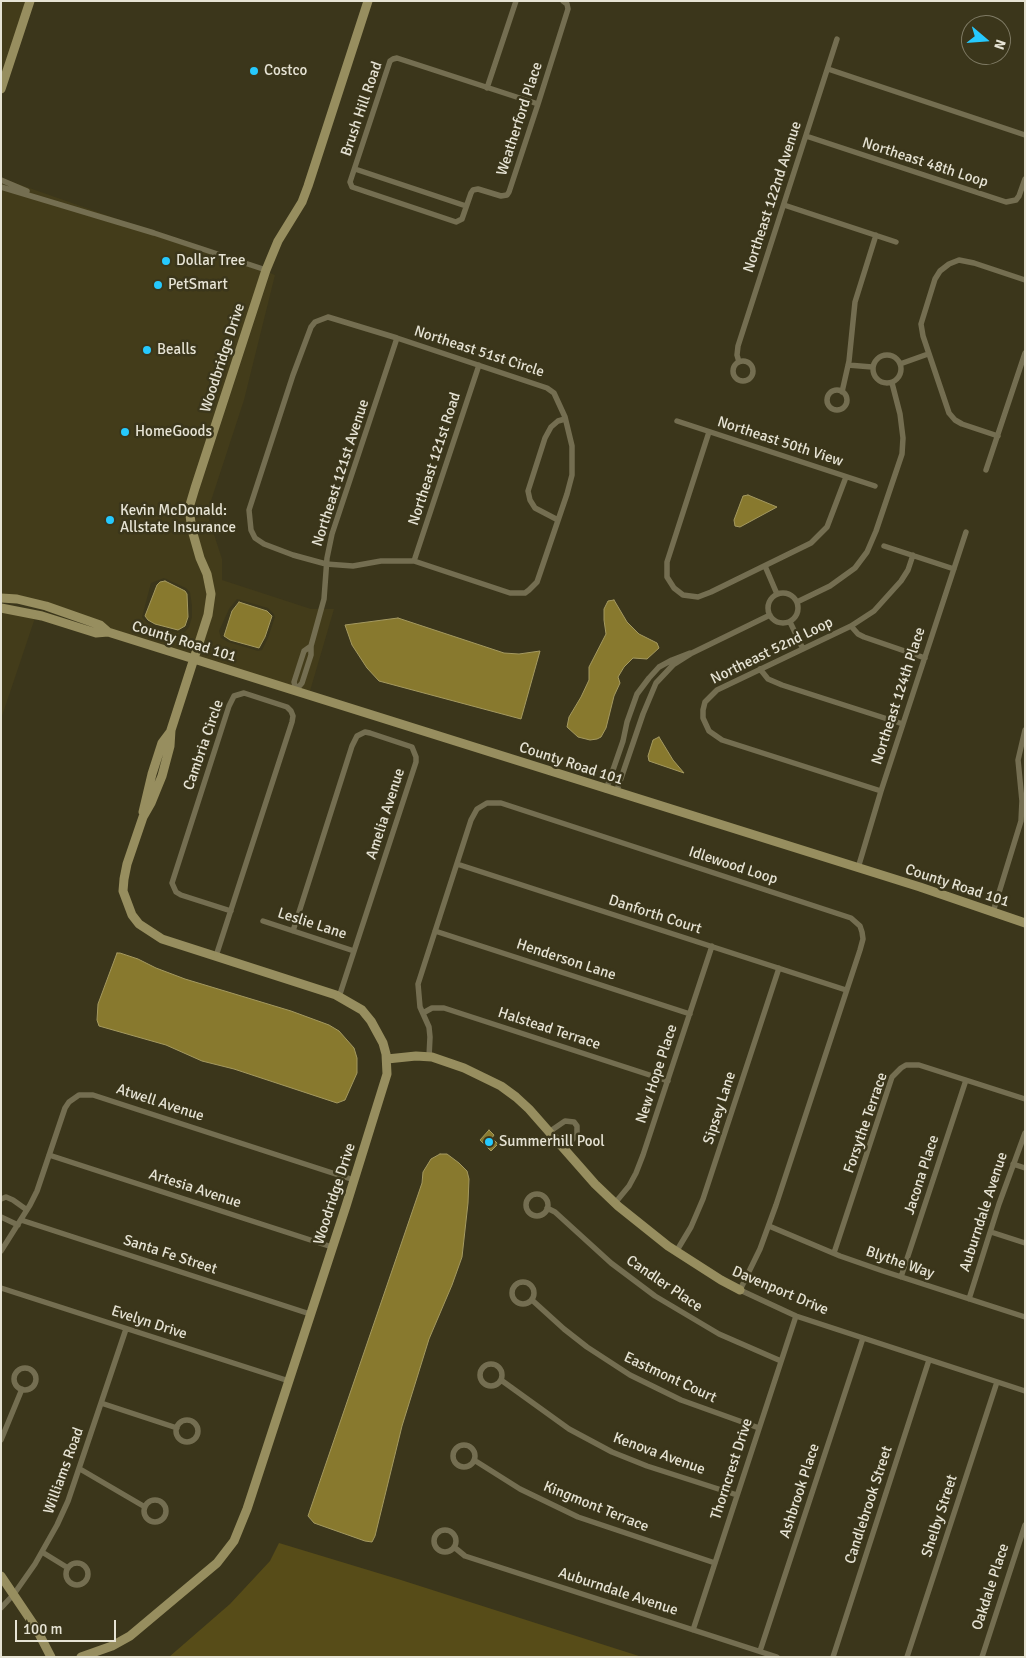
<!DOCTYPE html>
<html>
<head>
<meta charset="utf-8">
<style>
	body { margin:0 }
	#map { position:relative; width:1026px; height:1658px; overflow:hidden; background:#3b361b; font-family:Signika,sans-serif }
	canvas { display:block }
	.frame { position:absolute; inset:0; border:2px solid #e6e3d4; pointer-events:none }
	.north { position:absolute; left:961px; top:15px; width:50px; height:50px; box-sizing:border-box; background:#3b361b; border:1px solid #7f7b65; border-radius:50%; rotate:108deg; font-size:14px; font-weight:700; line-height:20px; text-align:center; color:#e6e3d4 }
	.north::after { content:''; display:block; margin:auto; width:18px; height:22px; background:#26c9fe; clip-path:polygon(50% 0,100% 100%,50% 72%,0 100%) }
	.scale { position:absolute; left:15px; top:1620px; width:101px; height:22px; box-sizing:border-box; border:2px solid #e6e3d4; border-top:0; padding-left:6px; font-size:15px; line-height:18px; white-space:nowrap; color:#e6e3d4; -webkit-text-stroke:4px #3b361b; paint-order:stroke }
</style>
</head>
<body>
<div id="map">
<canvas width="1026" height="1658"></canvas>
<div class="frame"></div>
<div class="north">N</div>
<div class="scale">100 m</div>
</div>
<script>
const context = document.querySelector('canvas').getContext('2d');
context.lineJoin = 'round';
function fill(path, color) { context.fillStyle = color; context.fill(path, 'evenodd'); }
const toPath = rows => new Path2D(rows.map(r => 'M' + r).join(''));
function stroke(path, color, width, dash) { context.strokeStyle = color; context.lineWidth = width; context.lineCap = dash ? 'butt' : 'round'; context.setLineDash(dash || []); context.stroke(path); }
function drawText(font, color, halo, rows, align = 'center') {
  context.font = font + ' Signika,sans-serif'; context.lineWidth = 5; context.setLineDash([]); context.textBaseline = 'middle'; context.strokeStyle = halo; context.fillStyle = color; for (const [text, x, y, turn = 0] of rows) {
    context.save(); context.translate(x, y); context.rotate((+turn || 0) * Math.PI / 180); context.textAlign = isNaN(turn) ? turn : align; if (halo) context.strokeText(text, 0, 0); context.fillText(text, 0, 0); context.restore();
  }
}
fill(toPath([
	[1,1,26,1,1,76],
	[1,178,262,270,186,507,204,575,207,594,204,615,192,656,1,594],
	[164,578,186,588,190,592,192,606,192,617,189,627,185,632,177,633,154,627,146,622,142,617,151,583],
	[270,273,275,275,244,400,207,513,222,559,222,580,311,609,334,609,310,691,199,658,212,617,204,557,195,530,193,509],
	[237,599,268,608,274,614,275,617,268,638,262,650,258,651,228,642,221,638,219,631,229,609],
	[1,612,35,618,1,719]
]), '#433c1a');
fill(toPath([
	[279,1543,401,1580,642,1657,169,1657,230,1604,270,1561]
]), '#574c18');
const water = toPath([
	[748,495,777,507,740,527,735,526,734,520,743,496,748,495],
	[165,581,185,591,187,594,188,617,185,626,178,630,155,624,148,620,145,616,157,585,160,582,165,581],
	[614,600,627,622,639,634,657,643,659,648,647,659,633,658,624,667,618,677,620,683,614,696,606,728,601,737,597,739,590,740,578,737,567,727,569,717,581,697,589,680,589,667,606,634,604,620,604,609,608,601,614,600],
	[239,602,267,611,272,616,265,637,259,648,230,640,224,636,232,611,239,602],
	[398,618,504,653,519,654,540,651,521,719,379,681,367,668,352,645,345,625,398,618],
	[659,737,673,760,684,773,649,761,648,756,653,740,659,737],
	[117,953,120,953,138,959,156,968,185,979,291,1011,329,1025,339,1031,354,1048,357,1058,357,1073,345,1100,337,1103,234,1069,202,1061,166,1045,99,1026,97,1020,98,1004,117,953],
	[489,1130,494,1135,492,1138,498,1144,491,1151,480,1140,489,1130],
	[440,1154,447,1154,459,1163,467,1171,469,1179,468,1203,462,1257,452,1285,429,1339,402,1426,375,1536,372,1542,365,1541,314,1523,308,1516,422,1183,423,1172,431,1159,440,1154]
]);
fill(water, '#88792e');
stroke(water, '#a49960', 1);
stroke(toPath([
	[828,69,1025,135],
	[487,88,516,1],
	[538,104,397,58,393,59,390,61,350,182,352,187,456,222,462,219,471,193,473,190,478,189,501,196,507,195,509,192,538,104,568,9,567,4,563,1],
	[806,136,1006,202,1016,200,1019,196,1025,179],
	[355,169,466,206],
	[1,180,27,191],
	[1,187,154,233,266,270],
	[784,205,896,242],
	[328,317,397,338,547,388,554,393,565,417,572,446,572,475,567,494,537,582,529,590,525,593,510,593,414,561,381,561,353,566,326,564,293,555,264,544,255,538,251,530,249,510,293,375,311,327,315,322,328,317],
	'873 369a14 14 0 1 1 28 0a14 14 0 1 1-28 0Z',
	'733 371a10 10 0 1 1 20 0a10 10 0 1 1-20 0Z',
	[739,362,737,355,738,346,837,39],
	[900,364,928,354],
	[848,365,872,367],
	'827 400a10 10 0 1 1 20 0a10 10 0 1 1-20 0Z',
	[842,392,849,361,855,302,876,235],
	[677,421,875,486],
	[709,432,667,562,667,577,674,588,683,595,698,597,711,592,811,543,827,527,846,477],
	[998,436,962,424,955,420,949,413,923,336,921,324,935,279,940,271,949,264,959,260,974,263,1025,280],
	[986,470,1025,353],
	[558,520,535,508,530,500,528,491,545,438,551,427,558,421,565,419],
	[884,546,954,569],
	[414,561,479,365],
	[765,566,777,594],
	'768 608a15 15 0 1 1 30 0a15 15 0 1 1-30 0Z',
	[797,602,830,586,855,568,867,552,876,531,902,454,903,438,900,414,892,383],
	[790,622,803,649],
	[851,626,858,634,864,637,925,658],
	[760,669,768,679,782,685,903,724],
	[296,690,302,683,311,655,311,646,324,599,327,558,332,534,397,338],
	[296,690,294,682,304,651,311,646],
	[606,790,623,741,627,722,637,694,649,678,659,667,672,660,690,653],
	[881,791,722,740,709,731,703,718,703,710,705,702,717,690,851,626,874,611,901,581,908,570,913,555],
	[616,793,643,714,656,683,673,665,692,653,770,615],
	[457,864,846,990],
	[858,868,881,791,966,532],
	[993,912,1021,821,1022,801,1018,760,1025,730],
	[263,921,354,951],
	[293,931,352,746,357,736,365,732,370,733,412,747,416,757,416,762,339,997],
	[435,931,690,1014],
	[216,956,292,722,293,716,291,711,287,707,244,693,234,696,229,706,172,883,176,892,181,895,231,911],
	[423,1013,432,1008,444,1008,668,1081],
	[429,1057,430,1037,429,1027,420,1007,418,984,471,820,477,809,487,803,501,803,851,918,860,926,862,932,863,939,860,950,776,1205,760,1249,740,1290,796,1316,1025,1391],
	[549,1132,565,1121,574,1122,577,1126,577,1135,563,1149],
	[49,1155,332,1247],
	[1013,1164,1025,1168],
	'526 1205a11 11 0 1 1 22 0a11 11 0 1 1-22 0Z',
	[1,1199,6,1197,13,1200,27,1210],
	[615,1203,629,1186,636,1173,643,1155,712,946],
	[547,1208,555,1212,611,1263,655,1296,719,1334,781,1361],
	[1,1217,18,1225],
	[21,1220,310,1314],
	[769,1226,840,1256,883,1271,1025,1317],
	[991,1232,1025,1243],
	[1,1251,30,1205,37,1191,65,1108,69,1102,79,1095,93,1095,354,1180],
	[676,1252,691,1227,703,1199,779,968],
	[834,1253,892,1077,901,1068,906,1065,919,1065,1025,1099],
	[901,1277,966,1080],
	'512 1293a11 11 0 1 1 22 0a11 11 0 1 1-22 0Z',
	[1,1288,289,1381],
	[969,1299,999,1204,1025,1133],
	[532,1300,564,1329,587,1347,630,1375,681,1400,759,1428],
	'480 1375a11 11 0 1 1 22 0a11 11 0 1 1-22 0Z',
	'14 1379a11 11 0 1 1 22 0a11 11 0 1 1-22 0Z',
	[501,1380,569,1429,612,1452,647,1466,737,1495],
	[101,1403,177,1428],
	'176 1431a11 11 0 1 1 22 0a11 11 0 1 1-22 0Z',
	[1,1440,22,1389],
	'453 1456a11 11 0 1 1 22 0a11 11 0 1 1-22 0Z',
	[474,1460,520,1489,578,1517,715,1563],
	[80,1469,145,1507],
	'144 1511a11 11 0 1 1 22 0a11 11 0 1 1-22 0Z',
	'434 1541a11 11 0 1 1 22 0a11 11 0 1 1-22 0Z',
	[454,1547,465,1556,777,1657],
	[42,1552,68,1568],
	'66 1574a11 11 0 1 1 22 0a11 11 0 1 1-22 0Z',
	[1,1608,14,1594,35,1564,57,1525,68,1501,126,1329],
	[693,1630,796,1316],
	[760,1651,863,1338],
	[833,1657,929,1360],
	[907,1657,997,1382],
	[982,1657,1025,1525]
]), '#746e51', 5.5);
stroke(toPath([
	[1,89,30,1],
	[1,598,17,599,46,606,100,625,108,632,920,887,1025,923],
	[1,608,42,616,96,633,108,632],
	[143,812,152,774,162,743,171,731],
	[387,1059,416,1056,432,1057,464,1068,501,1086,516,1097,529,1109,595,1184,618,1206,668,1246,721,1280,740,1290],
	[1,1576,36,1628,51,1657],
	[81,1657,112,1646,130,1636,217,1563,234,1541,247,1509,346,1206,387,1074,386,1054,383,1043,371,1021,362,1010,336,995,162,939,139,924,132,915,123,891,124,879,127,864,143,817,151,803,162,776,170,746,171,730,208,615,211,594,207,574,200,558,192,530,189,508,195,488,266,270,278,241,302,202,308,186,368,1]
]), '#978e5f', 9);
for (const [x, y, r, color] of [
	[254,71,5,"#26c9fe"],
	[166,261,5,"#26c9fe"],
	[158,285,5,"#26c9fe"],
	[147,350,5,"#26c9fe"],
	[125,432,5,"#26c9fe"],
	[110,520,5,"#26c9fe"],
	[489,1142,5,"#26c9fe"]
]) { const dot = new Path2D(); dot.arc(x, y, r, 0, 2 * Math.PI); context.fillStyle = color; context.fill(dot); stroke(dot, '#3b361b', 2); }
drawText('15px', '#e6e3d4', '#3b361b', [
	["Costco",264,71],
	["Dollar Tree",176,261],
	["PetSmart",168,285],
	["Bealls",157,350],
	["HomeGoods",135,432],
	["Kevin McDonald:",120,511],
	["Allstate Insurance",120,528],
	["Summerhill Pool",499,1142]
], 'left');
drawText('15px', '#e6e3d4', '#3b361b', [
	["Brush Hill Road",362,109,-71],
	["Weatherford Place",520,119,-72],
	["Northeast 48th Loop",925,163,18],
	["Northeast 122nd Avenue",773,197,-72],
	["Northeast 51st Circle",479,352,18],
	["Woodbridge Drive",223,358,-72],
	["Northeast 50th View",780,442,18],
	["Northeast 121st Road",435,459,-72],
	["Northeast 121st Avenue",341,473,-72],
	["County Road 101",184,642,17],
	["Northeast 52nd Loop",772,651,-26],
	["Northeast 124th Place",899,696,-72],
	["Cambria Circle",204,745,-71],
	["County Road 101",571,764,18],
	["Amelia Avenue",386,814,-72],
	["Idlewood Loop",733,866,18],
	["County Road 101",957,886,18],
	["Danforth Court",655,915,18],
	["Leslie Lane",312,924,18],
	["Henderson Lane",566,960,18],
	["Halstead Terrace",549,1029,18],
	["New Hope Place",657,1074,-72],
	["Atwell Avenue",160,1103,18],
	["Sipsey Lane",720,1108,-72],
	["Forsythe Terrace",866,1123,-71],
	["Jacona Place",922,1175,-72],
	["Artesia Avenue",195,1189,18],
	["Woodridge Drive",335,1194,-72],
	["Auburndale Avenue",984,1212,-72],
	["Santa Fe Street",170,1255,18],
	["Blythe Way",900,1263,19],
	["Candler Place",664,1284,34],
	["Davenport Drive",780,1291,23],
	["Evelyn Drive",149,1323,18],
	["Eastmont Court",670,1378,25],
	["Kenova Avenue",659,1454,20],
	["Thorncrest Drive",732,1469,-72],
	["Williams Road",64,1471,-70],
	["Ashbrook Place",800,1491,-72],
	["Candlebrook Street",869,1505,-72],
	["Kingmont Terrace",596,1507,22],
	["Shelby Street",940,1516,-72],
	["Oakdale Place",991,1587,-72],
	["Auburndale Avenue",618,1592,18]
]);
</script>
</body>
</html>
